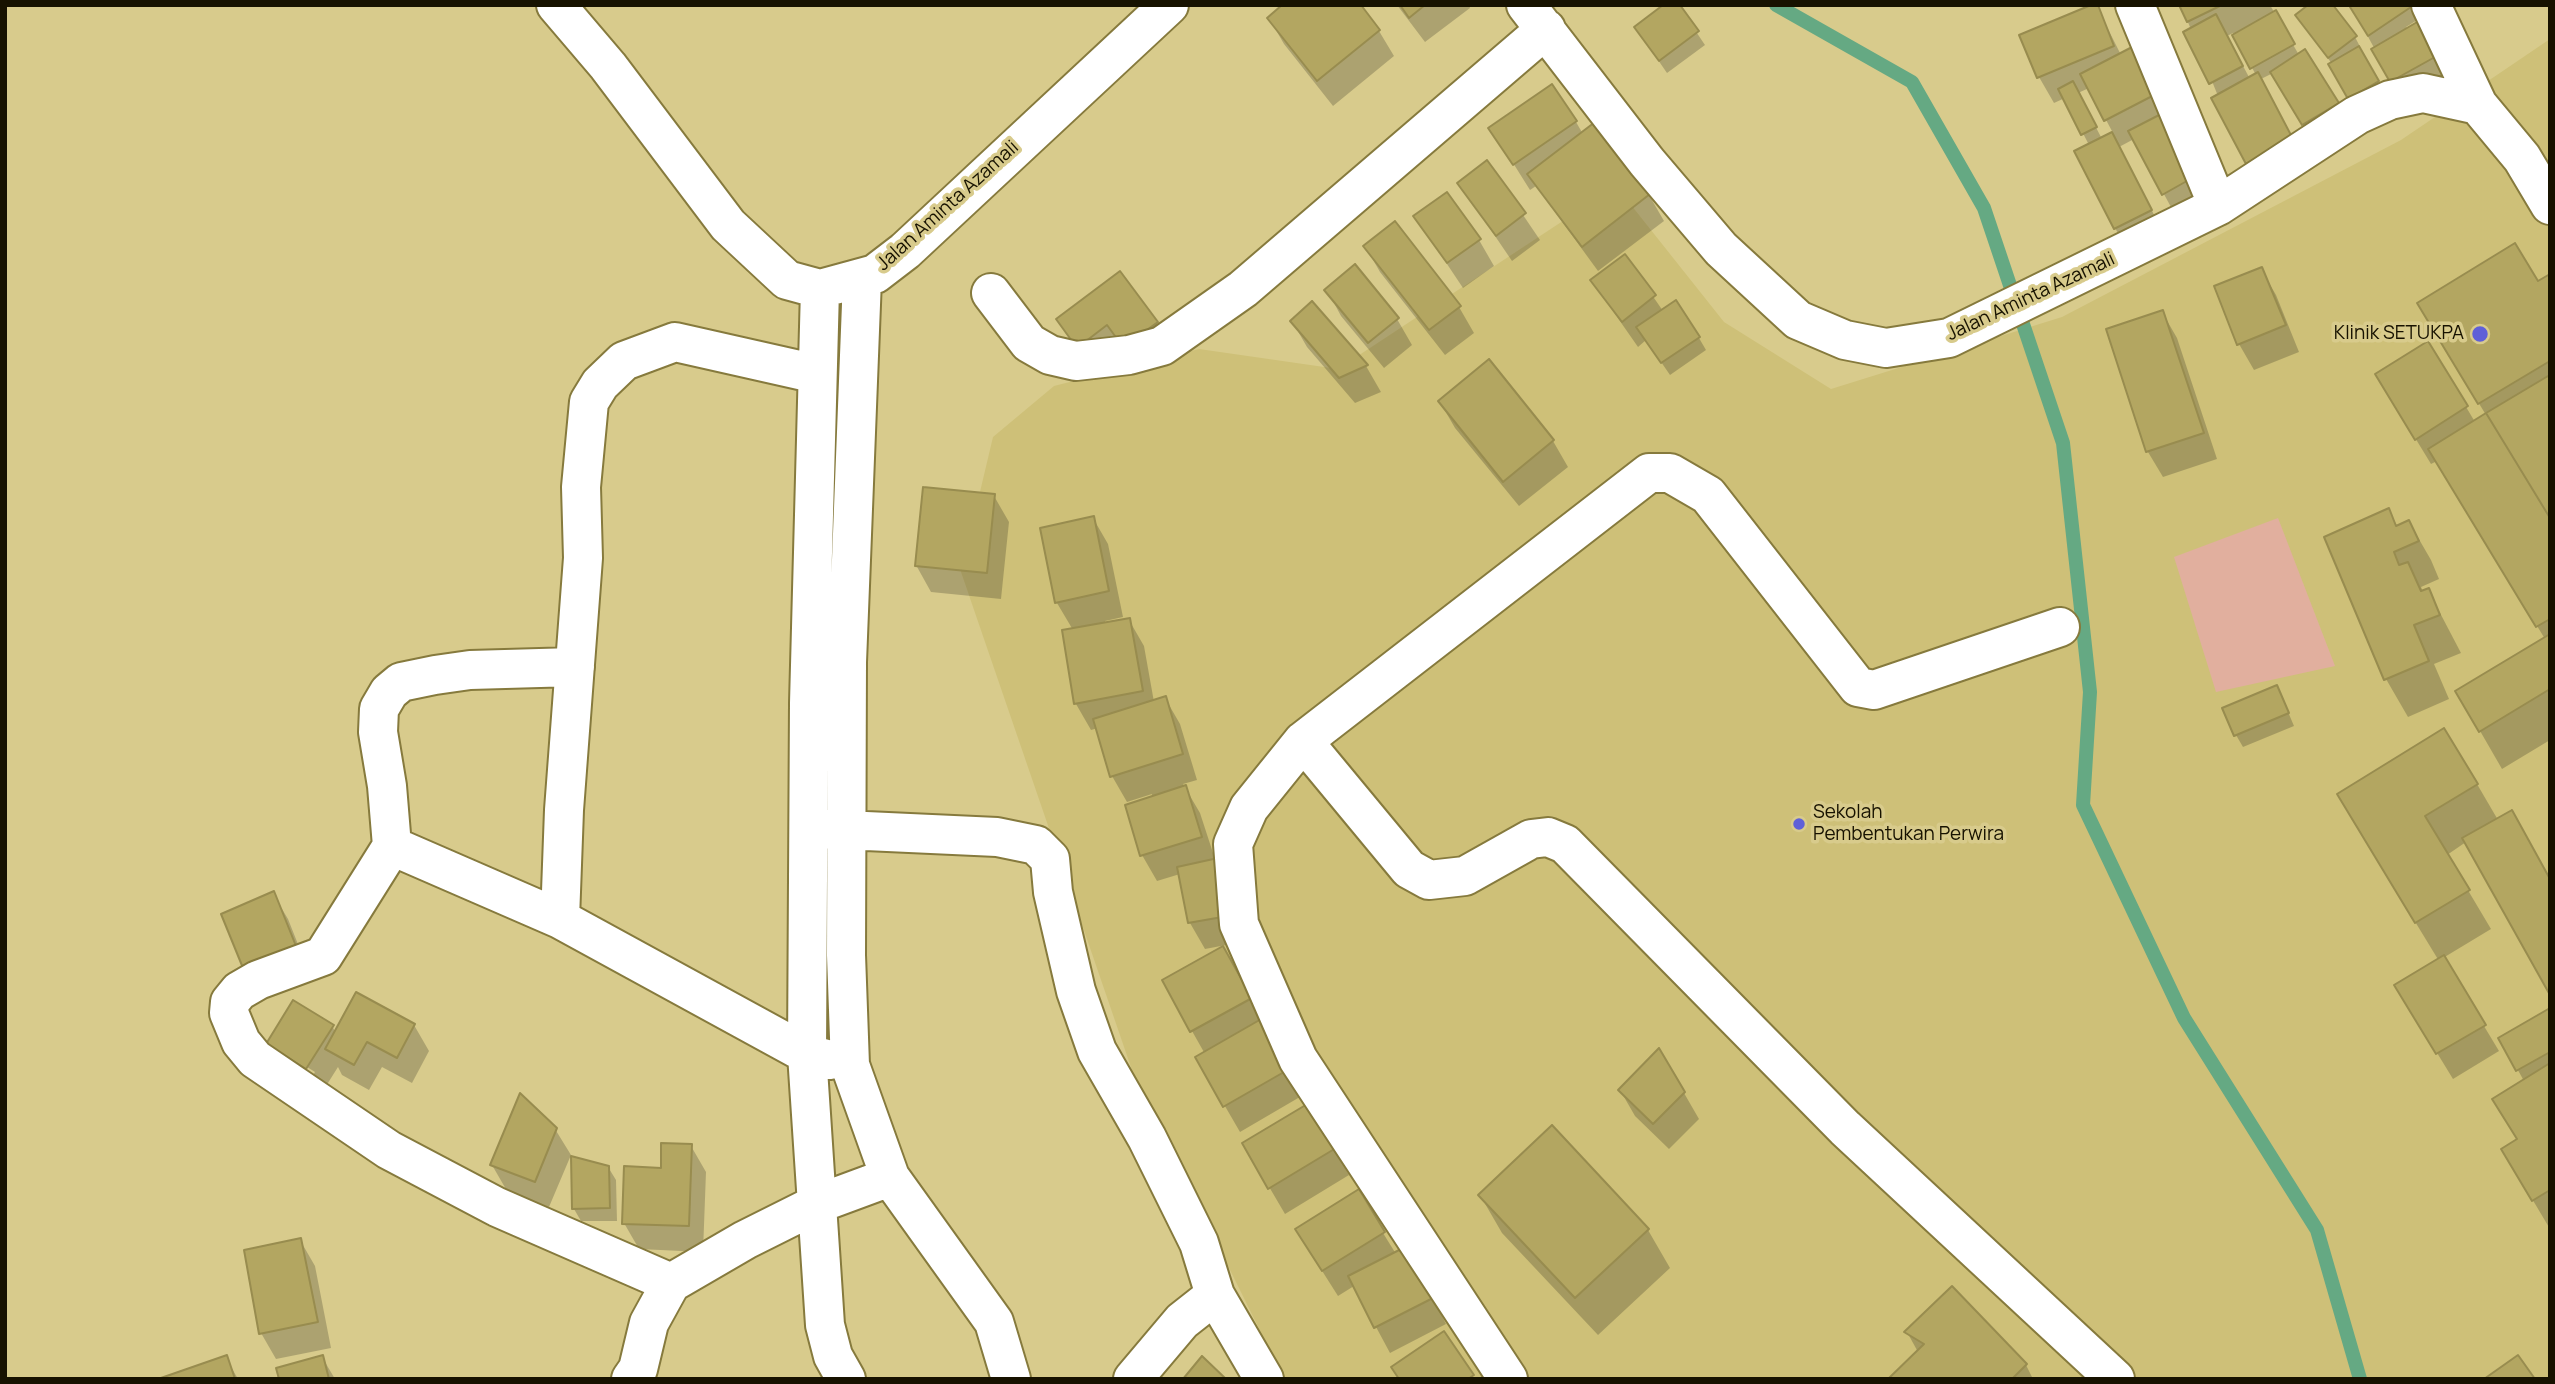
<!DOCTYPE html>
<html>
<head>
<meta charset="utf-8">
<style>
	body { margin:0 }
	#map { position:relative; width:2555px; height:1384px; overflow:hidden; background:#d8cb8c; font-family:Manrope,sans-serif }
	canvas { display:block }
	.frame { position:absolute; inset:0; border:7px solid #171200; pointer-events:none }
</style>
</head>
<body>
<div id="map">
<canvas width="2555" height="1384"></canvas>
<div class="frame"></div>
</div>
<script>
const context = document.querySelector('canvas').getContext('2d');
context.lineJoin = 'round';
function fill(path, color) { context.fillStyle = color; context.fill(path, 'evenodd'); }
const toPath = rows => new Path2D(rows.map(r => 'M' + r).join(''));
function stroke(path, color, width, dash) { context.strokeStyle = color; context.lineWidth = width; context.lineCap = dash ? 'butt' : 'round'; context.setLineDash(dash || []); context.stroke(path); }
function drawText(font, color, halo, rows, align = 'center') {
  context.font = font + ' Manrope,sans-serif'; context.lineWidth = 7; context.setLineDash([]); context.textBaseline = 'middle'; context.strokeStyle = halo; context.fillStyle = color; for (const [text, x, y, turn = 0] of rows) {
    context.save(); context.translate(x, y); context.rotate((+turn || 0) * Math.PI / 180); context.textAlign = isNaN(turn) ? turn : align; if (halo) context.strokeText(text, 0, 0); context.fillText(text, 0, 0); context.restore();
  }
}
fill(toPath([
	[2550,39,2550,1379,1284,1379,1134,1076,961,572,993,437,1054,386,1199,349,1338,369,1616,186,1724,322,1831,389,2062,317,2401,140]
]), '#cec078');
fill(toPath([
	[2278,518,2335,666,2216,692,2174,557]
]), '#e1af9e');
fill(toPath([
	[1397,5,1469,5,1470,8,1425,42],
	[1678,5,1705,45,1667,73,1636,28],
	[2096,5,2121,55,2135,47,2208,204,2178,220,2134,139,2119,147,2165,236,2130,254,2115,228,2089,145,2065,98,2054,103,2039,77],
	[2089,88,2113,133,2102,139,2078,93],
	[2181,5,2270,5,2299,55,2337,104,2352,129,2319,150,2273,73,2261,79,2263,189,2214,98,2218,96],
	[2233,33,2256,75,2250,79,2227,36],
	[2416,5,2422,17,2406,27,2457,79,2406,107,2359,20],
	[2298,16,2355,37,2385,95,2357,111,2332,64],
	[1269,18,1379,31,1394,56,1333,106,1284,44],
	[1576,122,1583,134,1649,195,1664,221,1598,271,1536,186,1530,190,1491,128],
	[1487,162,1540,240,1512,261,1459,183],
	[1415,216,1479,240,1494,266,1463,288],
	[1365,246,1459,307,1474,333,1445,355,1380,272],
	[1625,256,1663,311,1699,338,1706,350,1670,375,1646,340,1638,347,1592,281],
	[2261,269,2276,295,2299,352,2254,370,2239,344,2216,287],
	[2550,276,2550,740,2502,769,2457,691,2545,639,2437,461,2431,464,2392,400,2428,343,2475,422,2486,415,2441,341],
	[1327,290,1397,319,1412,345,1384,368,1341,316],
	[1312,303,1366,366,1381,392,1355,403,1307,347,1292,321],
	[2162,312,2177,338,2217,459,2163,477,2148,452,2108,330],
	[1058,320,1157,323,1172,349,1139,372,1124,349,1073,345],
	[1440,402,1553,441,1568,467,1519,506,1455,428],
	[994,496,1009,522,1001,599,931,592,916,565],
	[2388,511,2398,527,2409,522,2431,560,2439,579,2421,587,2423,592,2428,590,2461,653,2434,664,2449,699,2408,717,2386,679],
	[1093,518,1108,544,1123,617,1105,621,1106,624,1129,620,1144,646,1154,702,1165,698,1180,724,1197,780,1183,784,1200,813,1242,942,1205,949,1190,923,1180,874,1157,881,1142,855,1152,794,1127,802,1112,776,1098,728,1091,730,1076,704,1073,630,1057,603,1042,529],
	[2283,700,2294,726,2243,747,2236,735],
	[2477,784,2498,820,2447,855,2491,929,2443,958,2499,1051,2453,1079,2412,1012,2439,961,2361,833],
	[273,894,288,919,309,972,223,915],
	[1222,948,1305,1094,1240,1132,1197,1058,1205,1054,1192,1031],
	[2550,1010,2550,1229,2503,1150,2518,1140,2524,1081,2500,1038],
	[414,1025,429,1051,412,1083,382,1067,369,1090,342,1075,338,1067,321,1094,268,1044,332,1026,336,1033],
	[288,1055,315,1072,313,1075,288,1060],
	[1620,1090,1684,1093,1699,1119,1669,1149,1635,1116],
	[1308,1105,1349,1175,1285,1214,1244,1144],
	[555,1129,571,1155,549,1207,507,1191,492,1165],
	[691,1146,706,1172,703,1252,639,1249,624,1223,662,1169],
	[608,1167,616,1180,617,1221,581,1221,574,1209],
	[1480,1195,1648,1230,1670,1268,1598,1335,1502,1233],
	[1383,1233,1396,1254,1421,1274,1446,1324,1390,1353,1354,1286,1338,1296,1312,1255],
	[300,1240,315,1266,331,1348,276,1359,261,1333],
	[1907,1332,2026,1365,2033,1379,1891,1379,1918,1352],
	[322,1357,335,1379,281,1379],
	[226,1358,238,1379,163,1379]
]), '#0003');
stroke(toPath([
	[1776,5,1912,82,1984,208,2063,443,2090,692,2083,805,2184,1018,2317,1230,2360,1379]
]), '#65a983', 14);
const building = toPath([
	[1282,5,1361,5,1380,30,1317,81,1267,18,1282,5],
	[1400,5,1425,5,1409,18,1400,5],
	[1663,5,1680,5,1699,31,1659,61,1634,27,1663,5],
	[2091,5,2098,5,2114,46,2037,78,2019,35,2091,5],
	[2179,5,2222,5,2187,22,2179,5],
	[2308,5,2333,5,2357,36,2328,58,2295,15,2308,5],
	[2352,5,2414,5,2368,36,2350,7,2352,5],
	[2276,10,2295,44,2250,69,2232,35,2276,10],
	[2216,14,2243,66,2209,84,2183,32,2216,14],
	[2424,18,2444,52,2390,82,2371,49,2424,18],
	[2136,45,2160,92,2104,121,2080,74,2136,45],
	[2359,46,2379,81,2348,99,2328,64,2359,46],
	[2305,49,2339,103,2302,125,2270,72,2305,49],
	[2258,72,2293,139,2246,164,2211,98,2258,72],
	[2073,81,2097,127,2081,135,2058,89,2073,81],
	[1552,84,1577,121,1513,165,1488,128,1552,84],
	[2161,114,2194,177,2162,195,2128,131,2161,114],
	[1595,122,1650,194,1582,247,1527,174,1595,122],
	[2112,132,2152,210,2114,229,2074,151,2112,132],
	[1487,160,1526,213,1496,236,1457,183,1487,160],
	[1447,192,1481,239,1447,263,1413,216,1447,192],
	[1395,221,1461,306,1429,330,1363,246,1395,221],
	[2515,243,2538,281,2550,274,2550,361,2478,404,2417,303,2515,243],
	[1625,254,1656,295,1622,322,1590,280,1625,254],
	[1355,264,1399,318,1368,343,1324,290,1355,264],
	[2262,267,2286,325,2237,345,2214,286,2262,267],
	[1120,271,1158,322,1123,347,1107,325,1077,348,1056,319,1120,271],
	[1676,300,1700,337,1661,363,1636,327,1676,300],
	[1312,301,1368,365,1339,378,1290,321,1312,301],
	[2163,310,2204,433,2146,452,2106,329,2163,310],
	[2428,341,2468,406,2415,440,2375,374,2428,341],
	[1489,359,1554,440,1503,482,1438,401,1489,359],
	[2548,376,2550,379,2550,518,2486,413,2548,376],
	[2486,413,2550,518,2550,619,2536,627,2428,449,2486,413],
	[923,487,995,494,987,573,915,566,923,487],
	[2389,508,2396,526,2409,520,2419,541,2394,552,2399,565,2408,562,2421,591,2429,588,2440,615,2414,625,2429,661,2384,680,2324,537,2389,508],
	[1094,516,1109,591,1055,603,1040,528,1094,516],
	[1130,618,1143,691,1074,704,1062,630,1130,618],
	[2550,634,2550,689,2479,732,2455,691,2550,634],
	[2277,685,2289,713,2234,736,2222,708,2277,685],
	[1166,696,1183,754,1110,777,1093,719,1166,696],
	[2444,728,2478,784,2425,816,2470,890,2415,923,2337,794,2444,728],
	[1186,785,1202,837,1140,856,1125,805,1186,785],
	[2512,810,2550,879,2550,995,2462,838,2512,810],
	[1218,858,1228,916,1188,923,1177,867,1218,858],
	[274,891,296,946,243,968,221,914,274,891],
	[1223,946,1252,998,1190,1032,1162,980,1223,946],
	[2444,955,2486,1025,2436,1054,2394,985,2444,955],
	[356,992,415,1024,397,1058,367,1042,354,1065,325,1049,356,992],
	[293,1000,334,1025,306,1069,266,1044,293,1000],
	[2550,1008,2550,1052,2516,1071,2498,1038,2550,1008],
	[1263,1018,1291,1068,1223,1107,1195,1057,1263,1018],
	[1659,1048,1685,1092,1653,1124,1618,1090,1659,1048],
	[2550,1063,2550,1190,2532,1201,2501,1149,2517,1139,2492,1099,2550,1063],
	[520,1093,557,1128,535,1182,490,1165,520,1093],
	[1309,1103,1336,1148,1268,1189,1242,1143,1309,1103],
	[1552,1125,1649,1229,1575,1298,1478,1195,1552,1125],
	[661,1143,692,1144,689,1226,622,1224,624,1166,661,1168,661,1143],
	[571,1156,609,1166,610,1208,572,1209,571,1156],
	[1359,1189,1385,1232,1322,1271,1295,1229,1359,1189],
	[301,1238,318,1322,259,1334,244,1250,301,1238],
	[1407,1246,1433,1298,1374,1328,1348,1276,1407,1246],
	[1952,1286,2027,1364,2012,1379,1888,1379,1924,1344,1904,1332,1952,1286],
	[1444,1331,1474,1375,1468,1379,1399,1379,1391,1367,1444,1331],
	[227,1355,235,1379,158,1379,227,1355],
	[323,1355,329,1379,279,1379,276,1368,323,1355],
	[2518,1355,2535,1379,2484,1379,2518,1355],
	[1202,1356,1226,1379,1183,1379,1202,1356]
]);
fill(building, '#b3a661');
stroke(building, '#988c4f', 2);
const minor = toPath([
	[556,5,608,66,728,225,787,280,820,289,875,274,905,251,1169,5],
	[1526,5,1647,162,1721,249,1798,320,1845,340,1886,348,1949,338,2218,206,2357,115,2390,100,2423,93,2478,105,2522,158,2550,205],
	[2135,5,2218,206],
	[2431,5,2478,105],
	[862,279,847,662,846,955,850,1065,890,1177,994,1322,1011,1379],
	[820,289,809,703,807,1054,825,1325,833,1356,846,1379],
	[991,293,1029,343,1050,355,1076,361,1129,355,1162,346,1243,289,1546,29],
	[575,667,470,670,435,675,401,682,389,692,379,709,378,732,387,786,392,846,323,956,258,980,239,991,230,1002,229,1013,241,1042,255,1059,389,1150,497,1207,671,1283],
	[1303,741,1409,869,1429,880,1465,876,1531,839,1548,837,1565,844,1845,1128,2115,1379],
	[822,829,997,837,1036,845,1050,859,1053,892,1076,991,1097,1051,1147,1138,1199,1243,1215,1295],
	[392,846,560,919,807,1054,830,1060],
	[560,919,564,810,583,558,581,487,589,402,600,384,624,361,675,342,817,374],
	[631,1379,638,1369,649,1323,671,1283,745,1240,817,1204,890,1177],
	[1133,1379,1182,1321,1215,1295,1264,1379],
	[1508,1379,1298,1059,1239,924,1233,844,1249,808,1303,741,1649,473,1670,473,1708,495,1858,687,1874,690,2060,627]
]);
stroke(minor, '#867a3d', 42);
stroke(minor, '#fff', 38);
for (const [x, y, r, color] of [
	[2480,334,9,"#5f60d8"],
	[1799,824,7,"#5f60d8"]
]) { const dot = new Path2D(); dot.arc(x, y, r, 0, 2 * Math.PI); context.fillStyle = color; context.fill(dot); stroke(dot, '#d8cb8c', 2.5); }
drawText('19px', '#171200', '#d8cb8c', [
	["Jalan Aminta Azamali",948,206,-42],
	["Jalan Aminta Azamali",2031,297,-25]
]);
drawText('19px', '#171200', '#d8cb8c', [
	["Klinik SETUKPA",2464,334],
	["Sekolah",1813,813,"left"],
	["Pembentukan Perwira",1813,835,"left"]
], 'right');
</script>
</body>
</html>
